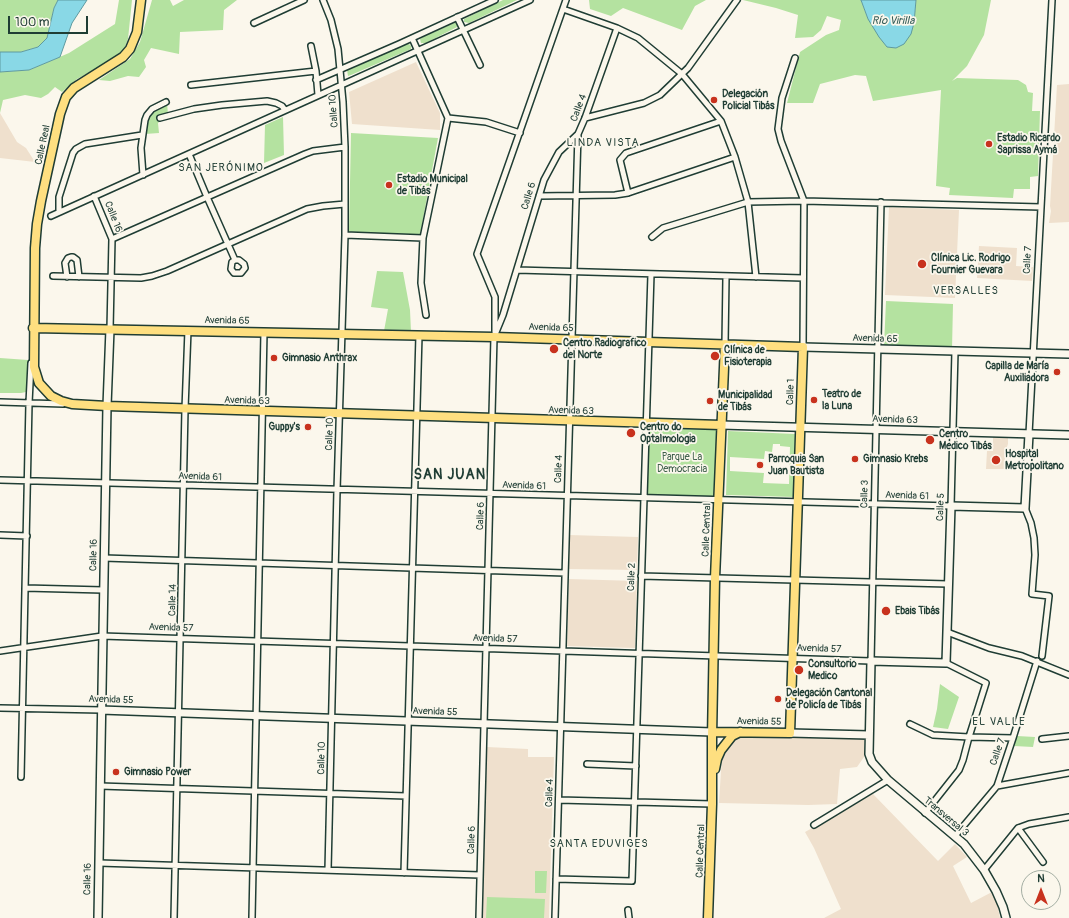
<!DOCTYPE html>
<html>
<head>
<meta charset="utf-8">
<style>
	body { margin:0 }
	#map { position:relative; width:1069px; height:918px; overflow:hidden; background:#fbf7ec; font-family:Pangolin,sans-serif }
	canvas { display:block }
	.north { position:absolute; left:1021px; top:870px; width:40px; height:40px; box-sizing:border-box; background:#fbf7ec; border:1px solid #a3ada2; border-radius:50%; rotate:0deg; font-size:11px; font-weight:700; line-height:16px; text-align:center; color:#1f3d34 }
	.north::after { content:''; display:block; margin:auto; width:14px; height:18px; background:#c8321e; clip-path:polygon(50% 0,100% 100%,50% 72%,0 100%) }
	.scale { position:absolute; left:8px; top:16px; width:80px; height:18px; box-sizing:border-box; border:2px solid #1f3d34; border-top:0; padding-left:5px; font-size:12px; line-height:14px; white-space:nowrap; color:#1f3d34; -webkit-text-stroke:3px #fbf7ec; paint-order:stroke }
</style>
</head>
<body>
<div id="map">
<canvas width="1069" height="918"></canvas>
<div class="north">N</div>
<div class="scale">100 m</div>
</div>
<script>
const context = document.querySelector('canvas').getContext('2d');
context.lineJoin = 'round';
function fill(path, color) { context.fillStyle = color; context.fill(path, 'evenodd'); }
const toPath = rows => new Path2D(rows.map(r => 'M' + r).join(''));
function stroke(path, color, width, dash) { context.strokeStyle = color; context.lineWidth = width; context.lineCap = dash ? 'butt' : 'round'; context.setLineDash(dash || []); context.stroke(path); }
function drawText(font, color, halo, rows, align = 'center') {
  context.font = font + ' Pangolin,sans-serif'; context.lineWidth = 3.5; context.setLineDash([]); context.textBaseline = 'middle'; context.strokeStyle = halo; context.fillStyle = color; for (const [text, x, y, turn = 0] of rows) {
    context.save(); context.translate(x, y); context.rotate((+turn || 0) * Math.PI / 180); context.textAlign = isNaN(turn) ? turn : align; if (halo) context.strokeText(text, 0, 0); context.fillText(text, 0, 0); context.restore();
  }
}
fill(toPath([
	[416,62,440,113,440,130,352,124,349,92],
	[1069,84,1069,222,1049,223,1051,211,1050,206,1057,85],
	[0,113,17,142,26,148,35,162,0,158],
	[889,207,959,210,955,298,885,295],
	[979,246,1017,248,1016,266,1033,267,1032,281,977,278],
	[993,435,1008,436,1008,444,1005,452,1005,469,986,469,987,451,993,451],
	[569,535,638,537,637,570,568,569],
	[569,579,637,581,635,648,567,646],
	[742,735,864,739,864,757,857,767,840,769,837,804,808,805,719,803,722,755,731,741],
	[487,747,528,749,528,757,554,757,549,918,482,918],
	[873,794,938,861,955,844,967,857,953,866,971,903,992,892,996,899,1000,918,824,918,841,909,814,848,805,832]
]), '#efe0cd');
fill(toPath([
	[0,0,58,0,54,8,47,38,38,47,21,52,0,52],
	[119,0,132,0,128,39,125,47,122,52,112,60,77,79,62,92,55,87,48,94,41,98,25,95,3,100,0,113,0,72,29,70,69,53,115,24],
	[152,0,170,0,173,6,184,0,237,0,224,10,223,30,180,32,179,54,151,48,144,60,146,67,139,77,128,76,110,81,99,80,130,59,140,42],
	[503,0,517,0,469,23,464,22,464,19],
	[589,0,706,0,695,6,682,30,623,8,611,16,590,9],
	[743,0,861,0,868,19,914,23,916,0,991,0,984,35,967,66,952,81,957,78,1018,80,1026,85,1028,92,1033,93,1032,111,1040,111,1038,176,1030,177,1030,189,1014,189,1013,198,949,195,950,188,936,186,941,90,873,101,866,76,855,75,820,84,813,103,787,103,800,52,826,35,839,30,841,20,827,16,821,30,813,37,795,38,798,15,776,8],
	[454,23,457,23,457,27,426,43,421,43,420,39,423,37],
	[407,44,409,44,411,46,411,49,351,75,348,76,347,70],
	[167,103,168,114,158,123,159,133,145,134,147,121,151,113],
	[283,117,284,155,264,163,265,125],
	[351,133,438,138,420,235,349,232],
	[377,271,403,272,410,310,411,332,384,331,388,309,371,307],
	[886,301,953,304,952,349,884,346],
	[0,358,28,360,27,389,26,392,21,393,0,393],
	[648,426,718,428,715,500,647,498],
	[728,431,795,434,794,497,726,495],
	[773,444,780,444,780,446,790,447,789,484,763,483,764,473,730,471,730,457,764,459,765,451,772,452],
	[940,684,959,697,948,729,933,727,937,709],
	[1017,736,1035,737,1033,747,1014,746],
	[535,871,547,871,546,893,535,893],
	[487,897,545,899,544,918,486,918]
]), '#b4e2a0');
const water = toPath([
	[58,0,87,0,72,23,60,57,29,70,0,72,0,52,21,52,38,47,47,38,54,8,58,0],
	[861,0,916,0,914,23,911,34,904,44,896,48,887,47,879,37,868,19,861,0]
]);
fill(water, '#89d8e6');
stroke(water, '#5f9a9f', 1);
const street = toPath([
	[323,0,331,20,338,49,343,102,345,147,345,235,337,490,328,870],
	[563,9,617,28,638,38,682,74,721,121,735,157,748,202,756,277],
	[457,17,480,65],
	[254,23,304,0],
	[412,38,448,118,423,238,421,283,426,315],
	[311,46,316,71,318,95],
	[795,58,782,98,778,129,781,141,804,201,803,347],
	[316,80,399,44,495,0],
	[191,85,316,71],
	[160,118,194,109,222,105,267,101,276,103,282,106,285,110],
	[448,118,486,122,520,133],
	[585,118,644,103,660,95,688,68,737,0],
	[189,154,207,197,235,260,232,262,231,269,234,273,241,273,245,268,244,264,239,260,235,260],
	[143,175,141,148,145,120,147,115,152,109,166,102],
	[628,193,620,160,626,153,721,121],
	[94,196,112,239,110,329],
	[539,196,615,195,628,193,735,157],
	[59,212,59,197,73,153,76,149,85,144,142,135],
	[51,216,530,0],
	[345,235,423,238],
	[652,237,663,228,748,202,804,201,1041,207],
	[112,239,305,154,313,151,345,147],
	[517,270,803,278],
	[53,276,141,278,152,276,167,271,307,209,323,206,345,204],
	[67,277,65,263,68,258,71,257,73,257,77,260,79,277],
	[495,332,495,297,477,254,566,0],
	[725,344,726,277],
	[0,402,63,404],
	[1029,434,1052,0],
	[0,480,951,506,955,351],
	[1025,508,1031,523,1034,538,1035,555,1032,594,1049,596,1042,656],
	[0,535,27,536],
	[104,558,565,573],
	[641,576,948,584],
	[25,588,103,590],
	[947,632,989,648,1022,656,1069,675],
	[0,651,102,636,871,661,881,202],
	[0,708,101,710],
	[910,724,933,735,969,737,1013,738],
	[1042,739,1069,736],
	[587,764,636,766],
	[21,777,29,403,31,363],
	[100,786,406,796],
	[997,786,1069,773],
	[559,800,712,804],
	[925,813,959,770,963,760,969,737,986,683,946,663],
	[814,825,888,780],
	[1018,828,1043,862],
	[955,836,997,786,1013,738,1037,661],
	[99,863,480,875],
	[984,870,1018,828,1029,824,1069,817],
	[404,873,419,335],
	[556,879,632,881,651,274],
	[628,910,629,918],
	[174,918,185,409,188,330],
	[252,918,264,332],
	[479,918,494,337,503,315,544,180,559,152,578,134],
	[555,918,578,134,585,118,617,28]
]);
const secondary = toPath([
	[803,347,1069,354],
	[721,425,1069,435],
	[101,710,712,732],
	[790,733,869,735],
	[98,918,107,406,110,329],
	[1006,918,1003,907,996,891,984,870,964,844,888,780,872,762,869,754,871,661,946,663,951,506,1025,508,1029,434]
]);
const primary = toPath([
	[141,0,137,32,130,49,123,57,74,88,66,97,60,114,41,201,37,224,35,248,34,367,39,383,51,396,61,401,72,404,107,406,721,425],
	[33,328,494,337,803,347,790,733,712,732],
	[715,769,717,759,721,750,732,736,740,732],
	[708,918,712,804,712,737,715,578,725,344]
]);
stroke(street, '#1f3d34', 8);
stroke(secondary, '#1f3d34', 10);
stroke(primary, '#1f3d34', 11);
stroke(street, '#fbf7ec', 5);
stroke(secondary, '#fbf7ec', 7);
stroke(primary, '#fedf80', 8);
for (const [x, y, r, color] of [
	[714,100,4,"#c8321e"],
	[989,144,4,"#c8321e"],
	[389,185,4,"#c8321e"],
	[922,264,5,"#c8321e"],
	[554,349,5,"#c8321e"],
	[715,356,5,"#c8321e"],
	[274,358,4,"#c8321e"],
	[1057,372,4,"#c8321e"],
	[814,400,4,"#c8321e"],
	[710,401,4,"#c8321e"],
	[308,427,4,"#c8321e"],
	[631,433,5,"#c8321e"],
	[930,440,5,"#c8321e"],
	[855,459,4,"#c8321e"],
	[996,460,5,"#c8321e"],
	[760,465,4,"#c8321e"],
	[886,611,5,"#c8321e"],
	[799,670,5,"#c8321e"],
	[778,699,4,"#c8321e"],
	[116,772,4,"#c8321e"]
]) { const dot = new Path2D(); dot.arc(x, y, r, 0, 2 * Math.PI); context.fillStyle = color; context.fill(dot); stroke(dot, '#fbf7ec', 1.5); }
drawText('bold 10px', '#1f3d34', '#fbf7ec', [
	["Delegación",722,94],
	["Policial Tibás",722,106],
	["Estadio Ricardo",997,138],
	["Saprissa Aymá",997,150],
	["Estadio Municipal",397,179],
	["de Tibás",397,191],
	["Clínica Lic. Rodrigo",931,258],
	["Fournier Guevara",931,270],
	["Centro Radiografico",563,343],
	["del Norte",563,355],
	["Clínica de",724,350],
	["Fisioterapia",724,362],
	["Gimnasio Anthrax",282,358],
	["Capilla de María",1049,366,"right"],
	["Auxiliadora",1049,378,"right"],
	["Teatro de",822,394],
	["la Luna",822,406],
	["Municipalidad",718,395],
	["de Tibás",718,407],
	["Guppy's",300,427,"right"],
	["Centro do",640,427],
	["Optalmologia",640,439],
	["Centro",939,434],
	["Medico Tibás",939,446],
	["Hospital",1005,454],
	["Metropolitano",1005,466],
	["Parroquia San",768,459],
	["Juan Bautista",768,471],
	["Gimnasio Krebs",863,459],
	["Ebais Tibás",895,611],
	["Consultorio",808,664],
	["Medico",808,676],
	["Delegación Cantonal",786,693],
	["de Policía de Tibás",786,705],
	["Gimnasio Power",124,772]
], 'left');
drawText('10px', '#1f3d34', '#fbf7ec', [
	["Calle 4",579,108,-69],
	["Calle 10",334,111,-94],
	["Calle Real",43,145,-78],
	["Calle 6",529,196,-73],
	["Calle 16",113,217,69],
	["Calle 7",1028,260,-87],
	["Avenida 65",227,321,1],
	["Avenida 65",551,328,2],
	["Avenida 65",875,339,2],
	["Calle 1",791,392,-88],
	["Avenida 63",247,401,2],
	["Avenida 63",571,411,2],
	["Avenida 63",895,420,2],
	["Calle 10",330,434,-88],
	["Calle 4",559,469,-88],
	["Avenida 61",200,477,2],
	["Avenida 61",524,486,2],
	["Calle 3",865,494,-89],
	["Avenida 61",907,496,2],
	["Calle 5",941,507,-88],
	["Calle 6",481,516,-88],
	["Calle Central",707,530,-88],
	["Calle 16",94,555,-89],
	["Calle 2",632,577,-88],
	["Calle 14",173,600,-89],
	["Avenida 57",171,628,2],
	["Avenida 57",495,639,2],
	["Avenida 57",819,649,2],
	["Avenida 55",111,700,2],
	["Avenida 55",435,712,2],
	["Avenida 55",759,722,1],
	["Calle 7",998,752,-71],
	["Calle 10",322,758,-89],
	["Calle 4",550,793,-88],
	["Transversal 3",946,817,40],
	["Calle 6",472,840,-88],
	["Calle Central",701,851,-88],
	["Calle 16",88,879,-89]
]);
drawText('10px', '#3d5e4a', '#fbf7ec', [
	["Parque La",682,457],
	["Democracia",682,469]
]);
drawText('italic 11px', '#345c58', '#fbf7ec', [
	["Río Virilla",893,21]
]);
context.letterSpacing = '1px';
drawText('11px', '#1f3d34', '#fbf7ec', [
	["LINDA VISTA",603,143],
	["SAN JERÓNIMO",221,168],
	["VERSALLES",966,291],
	["EL VALLE",999,722],
	["SANTA EDUVIGES",599,844]
]);
context.letterSpacing = '0px';
context.letterSpacing = '1px';
drawText('bold 14px', '#1f3d34', '#fbf7ec', [
	["SAN JUAN",450,475]
]);
context.letterSpacing = '0px';
</script>
</body>
</html>
